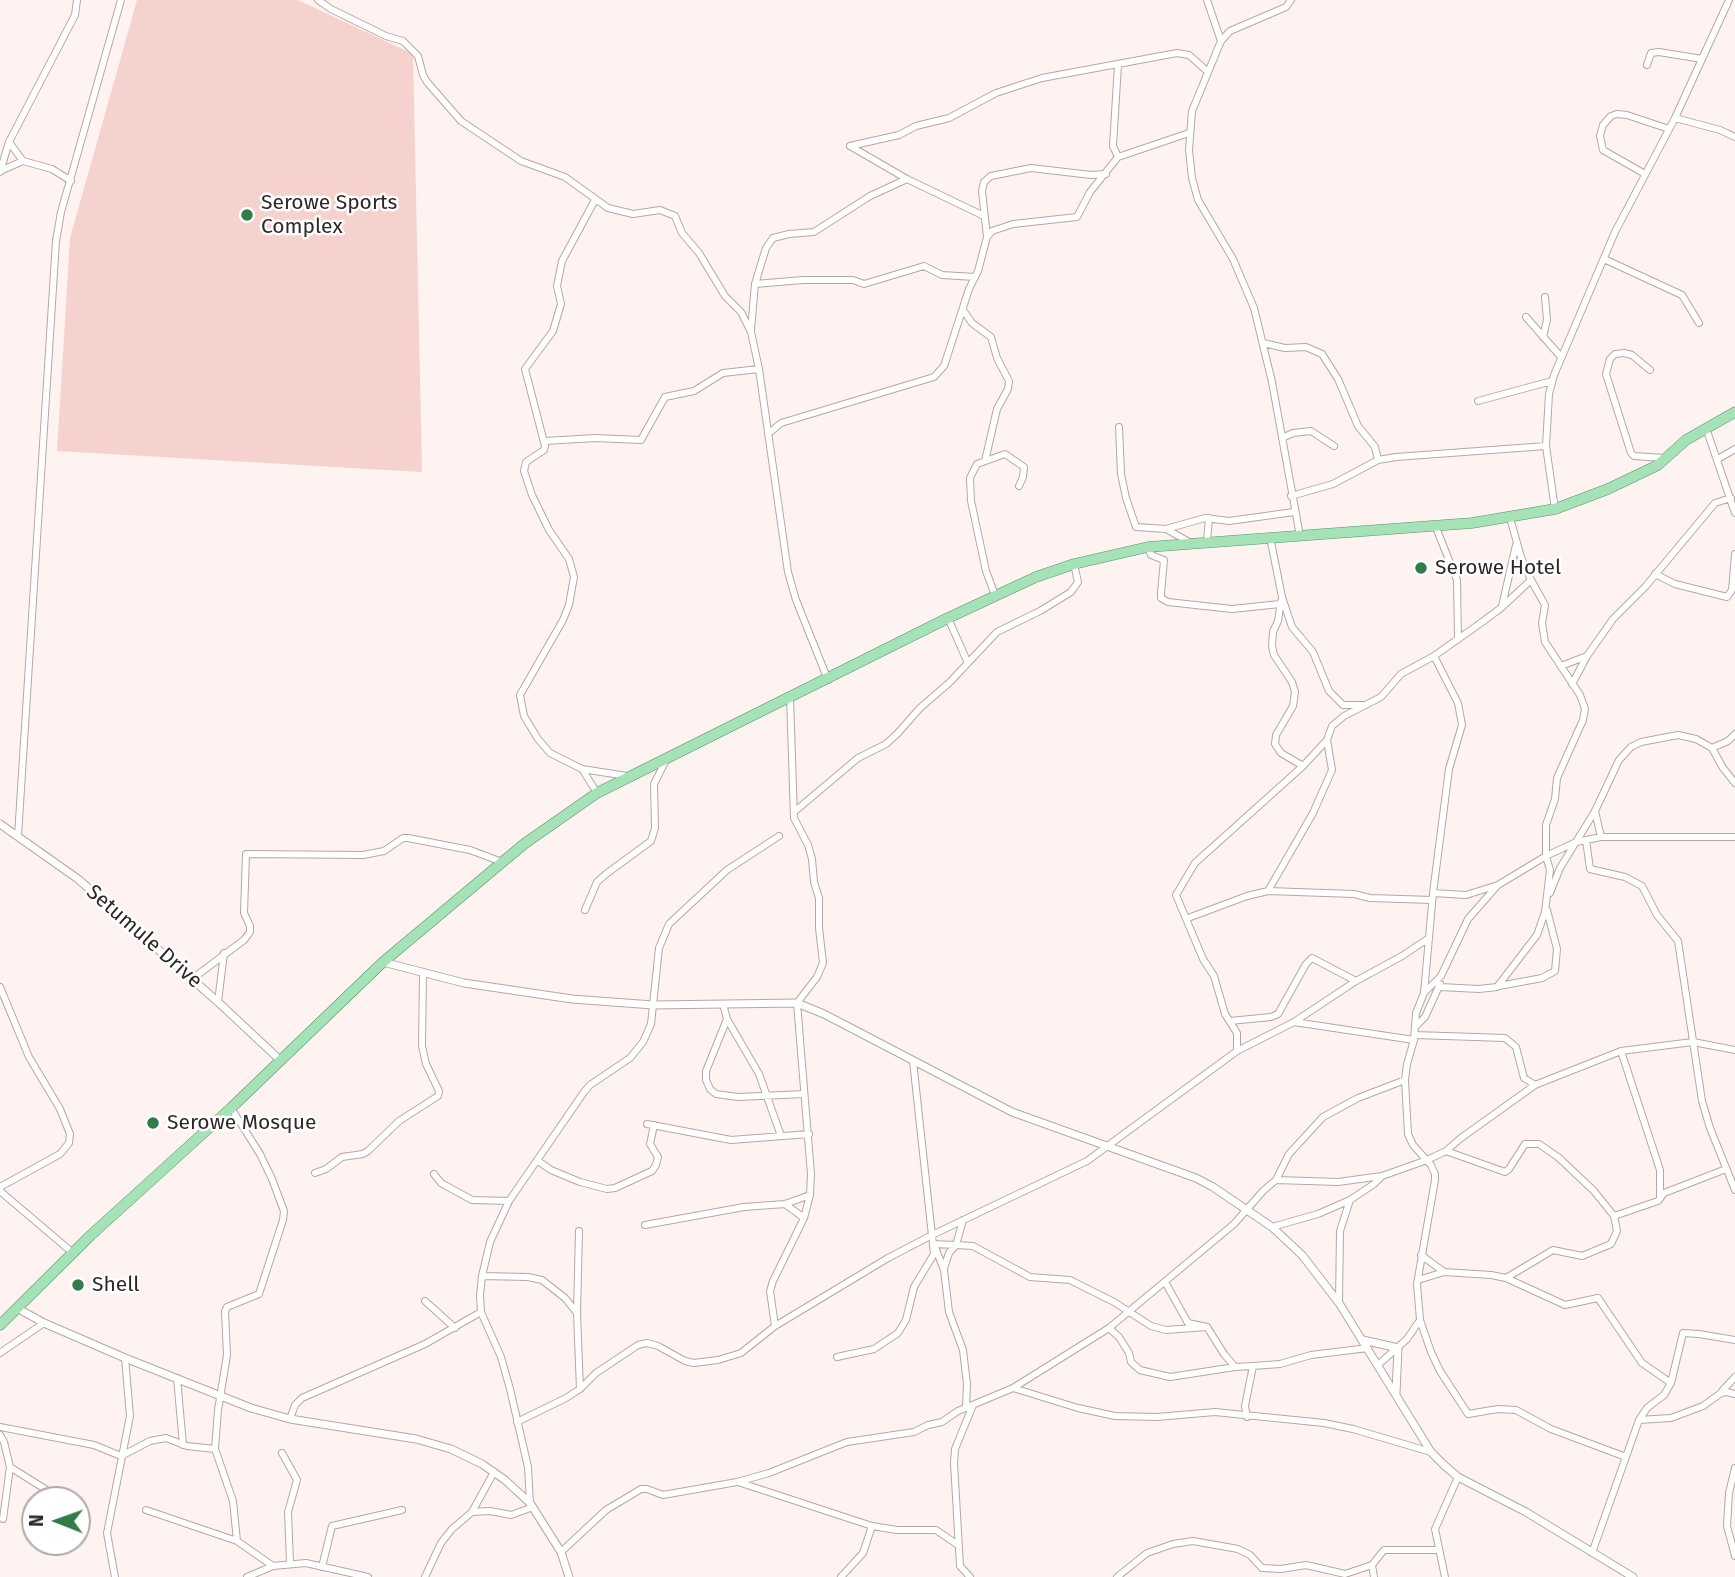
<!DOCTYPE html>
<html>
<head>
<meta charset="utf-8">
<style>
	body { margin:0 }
	#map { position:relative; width:1735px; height:1577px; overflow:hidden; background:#fff3f1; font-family:"Fira Sans",sans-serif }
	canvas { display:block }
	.north { position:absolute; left:21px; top:1486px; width:70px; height:70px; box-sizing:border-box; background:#fff; border:2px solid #aba9a9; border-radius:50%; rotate:271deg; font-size:19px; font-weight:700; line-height:28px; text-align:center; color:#2d2827 }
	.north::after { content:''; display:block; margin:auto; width:24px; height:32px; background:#317c4a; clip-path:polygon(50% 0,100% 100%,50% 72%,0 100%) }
</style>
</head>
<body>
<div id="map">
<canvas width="1735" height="1577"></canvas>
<div class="north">N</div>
</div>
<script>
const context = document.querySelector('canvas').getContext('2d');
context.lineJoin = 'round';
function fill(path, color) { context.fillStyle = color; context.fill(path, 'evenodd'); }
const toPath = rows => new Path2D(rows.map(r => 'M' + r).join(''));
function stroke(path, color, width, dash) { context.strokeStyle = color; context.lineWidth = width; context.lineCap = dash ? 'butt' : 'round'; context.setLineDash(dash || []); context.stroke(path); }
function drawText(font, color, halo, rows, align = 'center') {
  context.font = font + ' "Fira Sans",sans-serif'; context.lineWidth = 5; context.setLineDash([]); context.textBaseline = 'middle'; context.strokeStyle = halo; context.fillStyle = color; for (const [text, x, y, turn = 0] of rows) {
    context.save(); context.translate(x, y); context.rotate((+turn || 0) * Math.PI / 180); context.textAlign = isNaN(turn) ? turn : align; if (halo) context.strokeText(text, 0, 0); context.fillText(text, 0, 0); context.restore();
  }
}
fill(toPath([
	[137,0,298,0,413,54,422,472,57,451,70,238]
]), '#f6d2ce');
const minor = toPath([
	[318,0,331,9,386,36,403,41,418,56,423,75,427,82,461,121,521,161,565,177,608,208,633,214,660,210,675,216,682,233,699,253,725,296,741,312,751,332,759,369,788,572,796,600,828,680],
	[1207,0,1221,41],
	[1291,0,1286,7,1230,31,1221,41,1192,111,1189,150,1192,178,1198,200,1233,259,1254,308,1272,382,1300,536],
	[1647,65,1651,53,1659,52,1702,59],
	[1675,118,1720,130,1735,137],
	[9,142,23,161],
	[850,146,899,135,916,126,949,118,996,93,1042,78,1177,53,1189,55,1207,71],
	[850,146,907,179,984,216],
	[1118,157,1113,146,1118,65],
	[0,171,23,161,52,169,71,181],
	[0,172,9,142,75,15,77,0],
	[1645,174,1603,150,1600,136,1603,125,1611,116,1617,114,1627,115,1669,129],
	[595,200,562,261,557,286,561,304,553,331,525,369,545,446,544,450,526,462,524,471,532,495,549,530,569,559,574,577,569,605,563,620,520,695,524,716,538,739,550,753,582,769,597,793],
	[987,237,982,191,984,182,991,176,1031,168,1091,175,1106,174],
	[1604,259,1682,295,1699,323],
	[755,284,803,280,853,280,864,284,924,266,942,275,975,277],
	[963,310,972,323,991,337,997,358,1009,381,1008,389,997,409,985,461],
	[1526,317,1561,357],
	[751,330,755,284,766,248,773,238,789,234,814,232,870,196,907,179],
	[1543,337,1547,320,1545,297],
	[1263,343,1285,348,1306,347,1322,354,1338,379,1358,426,1375,447,1378,460],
	[1650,370,1632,355,1624,353,1615,354,1610,359,1606,374,1631,453,1634,456,1664,458],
	[1478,401,1552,381],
	[1119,427,1121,474,1126,498,1136,527,1166,529,1205,518,1229,521,1294,512],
	[1706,428,1735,513],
	[768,434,781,423,934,377,944,366,969,289,978,271,987,237,992,231,1013,224,1077,217,1090,192,1118,157,1189,133],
	[1282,438,1293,433,1311,431,1334,446],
	[545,441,595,438,641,440,665,397,694,391,723,373,759,369],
	[1718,459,1735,449],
	[1291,496,1333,484,1378,460,1396,457,1546,446],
	[1555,509,1546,446,1549,394,1554,375,1615,232,1675,118,1729,0],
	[1435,525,1457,580,1458,639],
	[1166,529,1191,543],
	[1270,537,1282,597,1292,627,1313,652,1329,691,1343,705,1362,705],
	[1207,541,1209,518],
	[1148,547,1151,555,1164,560,1161,593,1161,598,1168,602,1232,609,1280,604],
	[1655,574,1675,584,1727,597,1732,590,1735,554],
	[995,595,986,571,971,501,970,478,977,464,1005,454,1024,467,1023,477,1019,486],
	[1281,601,1278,621,1273,632,1272,646,1274,655,1292,682,1295,692,1293,706,1276,735,1275,744,1281,753,1303,766],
	[1502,606,1516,545],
	[948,618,967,661],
	[1561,666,1587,656,1613,619,1645,587,1715,503,1731,498],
	[1572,684,1587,656],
	[1712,748,1723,768,1735,783],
	[582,769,627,776],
	[1595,811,1601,837],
	[794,812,858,758,886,744,897,734,920,708,950,682,997,632,1040,611,1071,592,1078,582,1074,564],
	[18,836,56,241,61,212,121,0],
	[1586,840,1590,869,1625,877,1642,886,1657,915,1678,941,1702,1101,1710,1128,1735,1190],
	[1268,891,1313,813,1332,770,1327,740],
	[1433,893,1466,895,1498,885,1546,856,1576,842,1601,837,1735,837],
	[1550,893,1560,868,1595,811,1619,760,1631,747,1641,742,1678,735,1696,739,1712,748,1728,741,1735,734],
	[585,910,597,882,606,874,651,841,655,828,654,784,666,760],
	[1188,918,1247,896,1268,891,1354,894,1370,898,1432,900],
	[192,979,244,940,250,932,250,926,244,913,246,854,363,855,384,851,403,838,408,838,470,850,502,862],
	[1499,986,1542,978,1555,971,1557,949,1547,910],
	[0,987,29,1057,60,1109,70,1134,69,1143,60,1154,0,1187],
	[1440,987,1479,989,1497,987,1537,935,1545,912,1550,870,1546,856,1546,825,1555,799,1557,778,1583,720,1585,709,1580,695,1545,642,1542,623,1545,605,1531,580],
	[1424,993,1441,976,1468,919,1496,887],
	[218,1002,224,953],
	[723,1004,727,1019,759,1074,781,1136],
	[727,1019,706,1071,706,1080,710,1089,716,1094,738,1097,804,1094],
	[1230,1021,1271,1017,1278,1014,1306,964,1312,958,1356,981],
	[1294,1022,1414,1040],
	[1415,1027,1425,1017,1440,984],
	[1415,1035,1505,1038,1516,1047,1524,1078,1535,1085],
	[1237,1051,1237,1033,1225,1014,1214,976,1203,959,1176,895,1195,863,1303,766,1327,740,1332,726,1344,716,1381,697,1401,674,1434,656,1478,625,1501,608,1531,580,1521,557,1510,518],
	[1621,1051,1660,1170,1660,1198],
	[231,1108,260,1154,272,1179,284,1211,283,1220,259,1294,227,1307,225,1311,227,1355,218,1410,215,1449,233,1501,237,1541,273,1566],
	[647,1124,731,1140,809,1134],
	[1446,1151,1505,1172,1509,1169,1525,1144,1539,1144,1558,1157,1594,1191,1614,1216,1617,1231,1611,1244,1582,1256,1553,1250,1506,1278],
	[538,1161,551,1170,580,1182,607,1189,615,1188,652,1171,656,1165,658,1157,650,1144,654,1125],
	[315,1173,326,1169,342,1157,363,1154,368,1151,399,1121,438,1096,439,1091,426,1064,422,1046,423,973],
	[434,1174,441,1183,472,1200,509,1201],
	[1276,1180,1289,1154,1323,1117,1358,1098,1405,1080],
	[0,1191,73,1253],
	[785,1204,804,1218],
	[1614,1216,1658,1201,1664,1193,1726,1169],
	[963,1220,956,1245,973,1246,1030,1277,1070,1280,1114,1302,1151,1326,1166,1330,1207,1327],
	[645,1225,744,1207,785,1204,810,1195],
	[1272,1227,1318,1214,1350,1200,1374,1184,1382,1176],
	[579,1231,577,1313,580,1389],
	[934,1244,956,1245],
	[935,1247,944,1270,949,1312,963,1350,967,1384,966,1408],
	[1421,1255,1444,1272],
	[944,1268,949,1253,956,1245],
	[482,1276,528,1277,542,1280,565,1298,577,1313],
	[1418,1280,1444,1272,1491,1275,1506,1278,1565,1305,1598,1298,1642,1363,1671,1383,1664,1395,1647,1408,1639,1420,1592,1553],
	[1165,1282,1188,1323,1207,1327,1224,1354,1235,1367,1253,1366,1245,1406,1247,1417],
	[425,1301,455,1328],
	[1339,1303,1340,1231,1350,1200],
	[1420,1320,1431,1352,1440,1371,1468,1414,1498,1409,1516,1410,1551,1429,1626,1457],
	[775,1326,770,1291,773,1281,804,1218,810,1195,811,1174,797,1003,817,977,823,963,819,928,819,898,814,882,812,859,808,845,794,818,790,697],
	[1109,1328,1119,1337,1129,1353,1131,1362,1140,1370,1170,1377,1235,1367],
	[0,1353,44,1323],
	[837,1357,874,1349,898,1333,906,1320,914,1287,934,1254,913,1061],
	[1378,1365,1407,1339,1420,1320,1417,1284,1435,1180,1435,1174,1431,1165,1413,1145,1408,1134,1405,1080,1407,1064,1414,1040,1416,1013,1424,993,1433,893,1449,769,1462,725,1458,703,1434,656],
	[1253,1366,1280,1364,1311,1355,1368,1348],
	[177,1378,183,1445],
	[1671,1383,1683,1333,1699,1334,1735,1340],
	[1013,1388,1078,1408,1115,1416,1157,1417,1215,1412,1324,1423,1353,1429,1431,1452],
	[1722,1391,1735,1377],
	[290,1419,295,1405,302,1398,425,1344,481,1312],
	[1639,1420,1671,1418,1703,1406,1721,1393,1727,1392,1735,1394],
	[517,1422,566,1398,580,1389,596,1373,638,1345,647,1343,658,1346,685,1361,694,1363,718,1360,741,1353,775,1326,888,1258,932,1235,1087,1161,1237,1051,1294,1022,1356,981,1402,956,1429,938],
	[0,1427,94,1445,121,1456],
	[0,1435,4,1442,10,1467,45,1489,51,1500],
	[282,1453,297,1480,288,1512,290,1563],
	[123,1455,150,1441,166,1438,187,1446,215,1449],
	[1735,1468,1729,1493,1727,1526,1735,1556],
	[738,1482,872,1526,897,1530,936,1530,958,1545],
	[48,1492,68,1500],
	[530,1503,528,1467,510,1389,501,1357,481,1312,480,1295,482,1276,490,1242,509,1201,584,1092,590,1085,630,1058,643,1042,651,1024,659,948,669,924,727,870,779,836],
	[146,1510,237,1541],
	[472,1512,490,1511,511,1515,533,1507],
	[3,1519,10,1467],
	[561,1552,606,1510,641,1489,647,1489,663,1495,737,1482,769,1473,847,1442,914,1432,928,1425,942,1422,958,1411,1013,1388,1109,1328,1234,1224,1263,1191,1276,1180,1338,1182,1382,1176,1427,1160,1446,1151,1461,1138,1535,1085,1621,1051,1693,1042,1735,1050],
	[1372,1565,1374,1577],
	[322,1567,332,1526,402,1510],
	[115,1577,107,1533,130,1416,125,1358],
	[247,1577,273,1566,306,1563,368,1577],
	[425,1577,441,1543,452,1529,472,1512,494,1472],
	[841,1577,863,1553,872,1526],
	[970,1577,960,1566,954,1463,955,1449,973,1405],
	[1117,1577,1147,1553,1173,1544,1193,1541,1238,1549,1250,1555,1262,1568,1281,1569,1306,1565,1345,1574,1372,1565,1384,1550,1438,1550],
	[1445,1577,1435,1529,1458,1477]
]);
const tertiary = toPath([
	[0,824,78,879,218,1002,280,1060],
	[383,962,464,983,572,999,653,1005,797,1003,824,1014,1012,1112,1196,1178,1213,1187,1272,1227,1302,1255,1339,1303,1431,1452,1445,1466,1458,1477,1526,1512,1633,1577],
	[17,1308,44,1323,125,1358,251,1408,290,1419,416,1439,451,1449,482,1464,505,1480,530,1503,561,1552,569,1577],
	[1363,1340,1398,1348,1396,1393]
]);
const primary = toPath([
	[0,1325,91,1235,231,1108,383,962,524,844,597,793,948,618,1036,577,1074,564,1148,547,1472,523,1555,509,1608,489,1658,465,1686,440,1735,412]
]);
stroke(minor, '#b5a7a5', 8);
stroke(tertiary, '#b5a7a5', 9);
stroke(primary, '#549567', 11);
stroke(minor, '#fff', 6);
stroke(tertiary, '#fff', 7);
stroke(primary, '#a5e2b8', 10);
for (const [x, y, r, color] of [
	[247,215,7,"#317c4a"],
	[1421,568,7,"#317c4a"],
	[153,1123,7,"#317c4a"],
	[78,1285,7,"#317c4a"]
]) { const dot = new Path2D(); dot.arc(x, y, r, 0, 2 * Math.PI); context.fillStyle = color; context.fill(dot); stroke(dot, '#fff', 2.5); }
drawText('21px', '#2d2827', '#fff', [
	["Serowe Sports",261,203],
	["Complex",261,227],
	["Serowe Hotel",1435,568],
	["Serowe Mosque",167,1123],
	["Shell",92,1285]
], 'left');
drawText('21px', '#2d2827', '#fff', [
	["Setumule Drive",144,937,41]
]);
</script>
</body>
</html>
